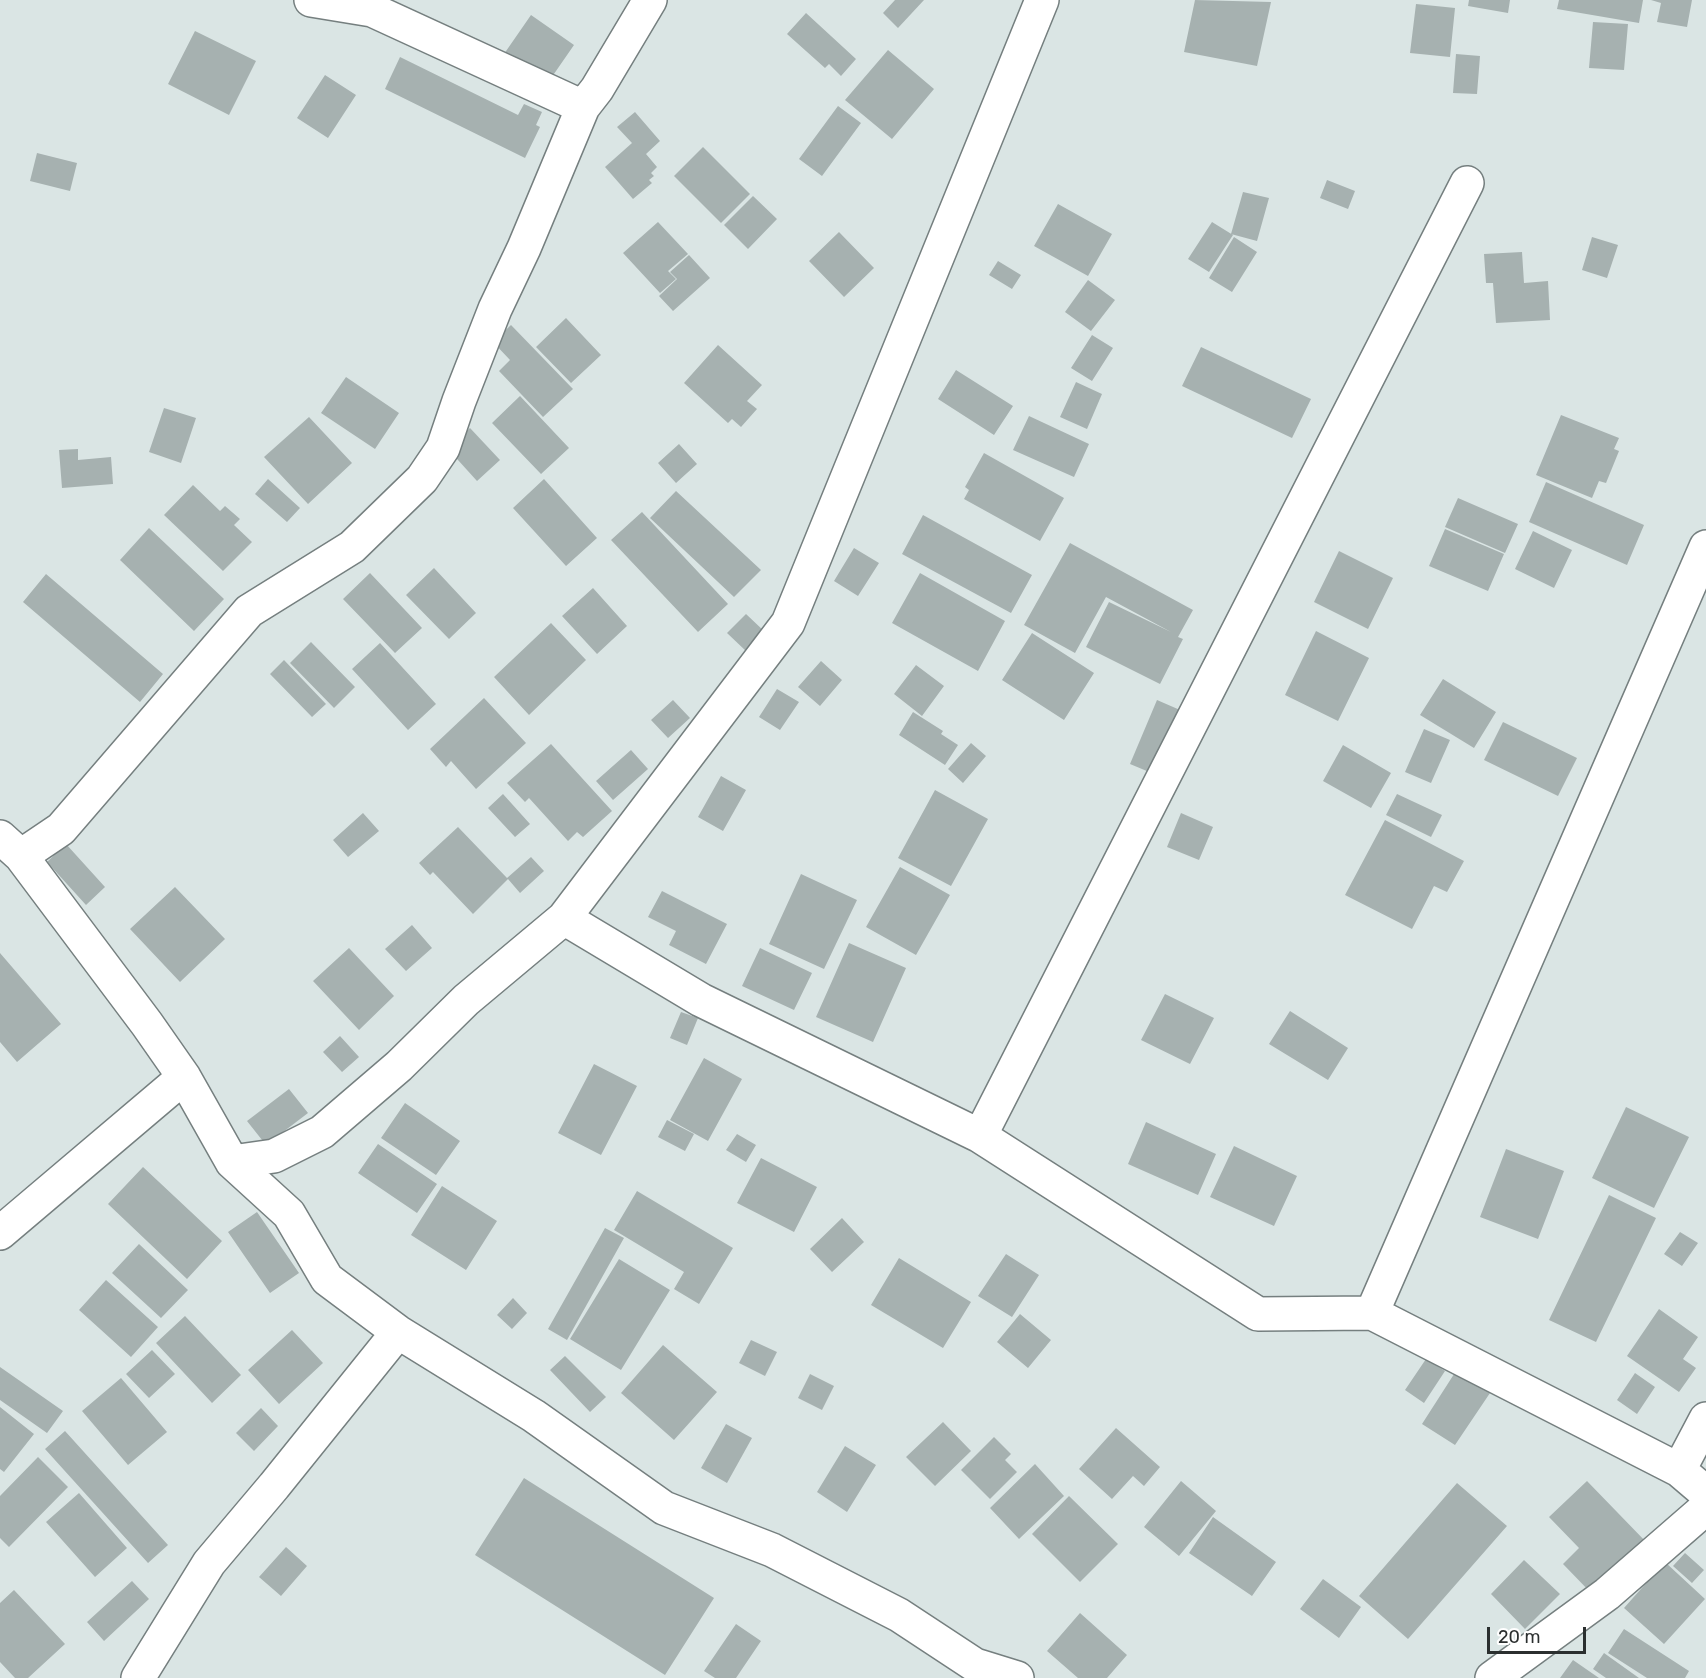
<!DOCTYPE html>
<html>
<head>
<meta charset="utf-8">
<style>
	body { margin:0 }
	#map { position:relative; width:1706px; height:1678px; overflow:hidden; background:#dae5e4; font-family:Rubik,sans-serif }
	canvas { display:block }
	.scale { position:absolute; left:1487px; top:1627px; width:99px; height:27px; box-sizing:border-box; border:3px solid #2b2f2f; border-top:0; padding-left:8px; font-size:18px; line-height:21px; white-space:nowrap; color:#2b2f2f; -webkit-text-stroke:4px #fff; paint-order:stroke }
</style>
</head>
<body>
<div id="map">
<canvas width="1706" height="1678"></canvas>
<div class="scale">20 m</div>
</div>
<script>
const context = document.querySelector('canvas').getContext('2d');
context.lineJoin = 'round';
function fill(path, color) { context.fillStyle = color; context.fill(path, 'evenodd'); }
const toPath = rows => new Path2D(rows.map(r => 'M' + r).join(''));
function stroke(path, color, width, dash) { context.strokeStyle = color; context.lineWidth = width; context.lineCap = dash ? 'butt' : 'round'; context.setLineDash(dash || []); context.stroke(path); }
fill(toPath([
	[895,0,924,0,898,28,883,13],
	[1195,0,1271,2,1257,66,1184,52],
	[1469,0,1510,0,1508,13,1468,6],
	[1559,0,1643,0,1639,23,1557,9],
	[1651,0,1692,0,1687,27,1657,22,1661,3],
	[1416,4,1455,8,1450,57,1410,53],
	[806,13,856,59,841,76,829,64,825,68,787,34],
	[531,15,574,45,547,84,504,54],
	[1593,22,1628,24,1624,70,1589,68],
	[195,31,256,61,229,115,168,84],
	[888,50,934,89,892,139,845,100],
	[1456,54,1480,56,1477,94,1453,93],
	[400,57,518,115,524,104,542,112,536,125,540,127,525,158,385,89],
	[325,75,356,95,328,138,297,118],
	[838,106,861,123,822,176,799,159],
	[635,112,660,141,646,154,657,167,651,173,654,176,649,180,652,183,633,199,605,167,632,143,617,127],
	[703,147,750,194,721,223,674,176],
	[37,153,77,163,70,191,30,181],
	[1327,180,1355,191,1348,209,1320,198],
	[1243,192,1269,198,1257,241,1231,234],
	[753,196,777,219,748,249,724,225],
	[1058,204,1112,234,1088,276,1034,246],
	[658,222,688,254,668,271,676,279,660,293,623,253],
	[1212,222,1233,235,1209,272,1188,259],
	[839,232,874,268,844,297,809,261],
	[1234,237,1257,252,1232,292,1209,278],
	[1592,237,1618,245,1607,278,1582,270],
	[1522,252,1524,283,1548,281,1550,320,1496,323,1493,283,1486,283,1484,254],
	[689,255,710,278,673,311,659,296,677,279,670,272],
	[998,261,1021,275,1012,289,989,275],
	[1088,280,1115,300,1091,331,1065,312],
	[566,318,601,355,571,383,536,347],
	[511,325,573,389,543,417,499,371,510,360,493,342],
	[1092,335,1113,348,1092,381,1071,368],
	[718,345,762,385,747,401,757,409,741,427,732,419,728,423,684,383],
	[1201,347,1311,399,1292,438,1182,386],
	[956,370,1013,406,994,435,938,399],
	[346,377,399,413,375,449,321,413],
	[1076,382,1102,394,1087,429,1060,417],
	[520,396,569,448,541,474,492,423],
	[164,408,196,418,181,463,149,452],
	[1561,415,1619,438,1614,449,1619,451,1606,483,1599,481,1592,498,1536,475],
	[1029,416,1089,444,1074,477,1013,450],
	[309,417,352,463,308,504,264,457],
	[470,428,500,460,477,481,448,449],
	[679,444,697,464,676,483,658,463],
	[78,449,78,460,111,457,113,484,62,488,59,450],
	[984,453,1064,498,1040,541,964,499,969,490,965,487],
	[268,479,300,508,287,522,255,494],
	[544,479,597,538,566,566,513,508],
	[1546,482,1644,525,1627,565,1529,522],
	[193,485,220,511,225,506,240,519,234,525,252,542,223,571,164,515],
	[676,491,761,570,734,597,650,518],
	[1458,498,1518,524,1505,553,1445,527],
	[642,512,728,604,698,632,611,540],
	[923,515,1032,575,1011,613,902,554],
	[149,528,224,599,194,631,120,560],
	[1445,529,1504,554,1488,591,1429,566],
	[1533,531,1572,550,1554,588,1515,569],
	[1070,543,1193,610,1178,637,1183,639,1160,684,1086,647,1109,602,1171,632,1106,597,1075,653,1024,625],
	[854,548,879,563,858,596,834,581],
	[1339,551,1393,578,1368,629,1314,602],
	[434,568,476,613,449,639,406,595],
	[370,573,422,628,395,653,343,599],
	[920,573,1005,621,978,671,892,623],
	[46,574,163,674,140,702,23,602],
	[593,588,627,626,597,654,562,616],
	[746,614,765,632,747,652,727,633],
	[551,623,586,660,529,715,494,677],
	[1316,631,1369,658,1338,721,1285,695],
	[1032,633,1094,673,1064,720,1002,680],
	[311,642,355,687,334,708,290,663],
	[380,643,436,704,408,730,352,669],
	[284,660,326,704,312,717,270,674],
	[821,661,842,680,820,706,798,687],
	[916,665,944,686,922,716,894,694],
	[1443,679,1496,712,1474,748,1420,715],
	[777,689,799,702,780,730,759,717],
	[484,698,526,743,476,789,451,761,446,767,430,749],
	[673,700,690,718,668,738,651,720],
	[1157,700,1180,710,1154,774,1130,764],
	[913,712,943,731,941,734,958,745,945,765,899,735],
	[1503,722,1577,758,1558,796,1484,760],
	[1424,729,1450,740,1431,783,1405,772],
	[971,743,986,756,963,783,948,769],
	[551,744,612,811,583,837,577,832,568,841,529,798,525,802,507,783],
	[1343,745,1391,773,1371,808,1323,781],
	[631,750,648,769,613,800,596,781],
	[721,776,746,790,723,831,698,817],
	[935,790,988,819,951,886,898,858],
	[503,794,530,824,515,837,488,808],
	[1397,794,1442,815,1431,837,1386,815],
	[363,813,379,831,348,857,333,840],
	[1181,813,1213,827,1199,860,1167,847],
	[1385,820,1464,861,1447,892,1434,886,1412,929,1345,895],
	[458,827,507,878,531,857,544,871,520,893,508,879,473,914,433,872,430,875,419,863],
	[66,844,105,887,86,905,47,862],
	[900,867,950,895,916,955,866,927],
	[801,874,857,900,824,969,769,944],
	[175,887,225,939,180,982,130,929],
	[662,891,727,924,706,964,669,945,676,931,648,917],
	[412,925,432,948,406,971,385,949],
	[849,943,906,968,873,1042,816,1017],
	[349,948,394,996,359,1030,313,981],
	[760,948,812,973,794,1010,742,986],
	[0,953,61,1024,17,1062,0,1042],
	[1165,994,1214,1018,1190,1064,1141,1040],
	[1290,1011,1348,1048,1328,1080,1269,1044],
	[681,1012,698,1018,687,1045,670,1038],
	[340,1036,359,1057,342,1072,323,1052],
	[704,1058,742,1079,708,1141,670,1120],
	[594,1064,637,1086,601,1155,558,1133],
	[289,1089,308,1113,266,1145,247,1121],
	[405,1103,460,1141,436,1175,381,1138],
	[1626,1107,1689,1137,1654,1208,1592,1178],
	[667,1120,694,1134,685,1151,658,1137],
	[1146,1122,1216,1154,1198,1195,1128,1164],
	[737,1134,756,1145,746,1162,726,1150],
	[378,1144,437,1184,417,1213,358,1173],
	[1234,1146,1297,1176,1274,1226,1210,1197],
	[1506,1149,1564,1171,1538,1239,1480,1217],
	[761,1158,817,1187,794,1232,737,1203],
	[143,1167,222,1241,187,1279,108,1204],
	[442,1186,497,1221,466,1270,411,1235],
	[637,1191,733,1248,699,1304,674,1289,684,1272,614,1230],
	[1609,1195,1656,1218,1596,1342,1549,1320],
	[257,1212,299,1273,270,1293,228,1232],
	[842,1218,864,1242,832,1272,810,1249],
	[605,1228,624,1238,567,1340,548,1329],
	[1680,1232,1698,1243,1682,1266,1664,1254],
	[139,1244,188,1290,161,1318,112,1273],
	[1006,1254,1039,1275,1012,1317,978,1296],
	[899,1258,971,1302,943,1348,871,1305],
	[619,1259,670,1290,621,1370,570,1339],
	[106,1280,158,1327,131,1357,79,1310],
	[513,1298,527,1313,512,1329,497,1315],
	[1659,1309,1698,1337,1683,1359,1696,1368,1679,1392,1627,1356],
	[1020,1314,1051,1340,1028,1368,997,1342],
	[185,1316,241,1375,212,1403,156,1343],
	[292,1330,323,1363,279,1404,248,1370],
	[751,1340,777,1352,765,1376,739,1363],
	[663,1345,717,1392,674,1440,621,1393],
	[152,1350,175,1374,149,1398,126,1374],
	[565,1356,606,1397,590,1412,550,1370],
	[1426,1359,1445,1371,1424,1403,1405,1390],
	[0,1367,63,1411,47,1433,0,1400],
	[1456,1371,1490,1393,1455,1445,1422,1424],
	[1635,1373,1655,1387,1637,1414,1617,1400],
	[810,1374,834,1386,822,1410,798,1398],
	[121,1378,167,1432,128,1465,82,1411],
	[0,1407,34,1434,4,1472,0,1469],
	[261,1408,278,1426,254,1451,236,1433],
	[943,1422,971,1451,935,1486,906,1457],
	[726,1424,752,1438,727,1483,701,1468],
	[1116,1428,1160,1467,1144,1486,1133,1476,1112,1499,1079,1469],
	[65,1431,168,1545,148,1563,45,1449],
	[994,1437,1011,1454,1005,1460,1017,1472,990,1499,961,1470],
	[845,1446,876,1465,847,1512,817,1492],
	[38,1457,68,1487,9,1547,0,1538,0,1496],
	[1035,1464,1064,1496,1019,1539,990,1508],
	[524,1478,714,1598,665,1675,475,1555],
	[1181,1481,1216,1511,1179,1556,1144,1527],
	[1587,1481,1648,1544,1594,1596,1563,1564,1579,1548,1549,1517],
	[1457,1483,1507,1526,1408,1639,1359,1596],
	[79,1493,127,1548,95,1577,46,1522],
	[1069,1496,1118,1544,1080,1582,1032,1534],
	[1213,1517,1276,1562,1252,1596,1189,1553],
	[286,1547,307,1566,281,1596,259,1577],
	[1685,1553,1704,1570,1692,1583,1673,1566],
	[1524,1560,1560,1594,1525,1629,1491,1594],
	[1665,1562,1705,1599,1664,1644,1624,1608],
	[1323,1579,1361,1607,1339,1638,1300,1609],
	[132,1581,149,1599,104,1641,87,1622],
	[14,1590,65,1644,28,1678,15,1678,0,1662,0,1603],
	[1080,1613,1127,1655,1107,1678,1078,1678,1047,1651],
	[736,1624,761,1641,736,1678,715,1678,704,1671],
	[1624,1629,1689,1671,1685,1678,1647,1678,1608,1653],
	[1604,1653,1639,1678,1606,1678,1593,1669],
	[1573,1660,1599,1678,1560,1678]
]), '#a6b1b0');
const minor = toPath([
	[311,0,372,10,583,107],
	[0,837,21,856,147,1024,184,1077,232,1162,289,1214,327,1279,398,1332,534,1416,664,1508,772,1550,899,1615,975,1665,1017,1678],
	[21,856,61,829,249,611,352,547,422,479,443,448,459,401,495,309,524,248,583,107,597,89,650,0],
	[564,918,701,1000,980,1136,1467,183],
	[980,1136,1258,1314,1372,1313,1679,1470,1706,1493],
	[232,1162,274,1156,322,1132,399,1066,466,1000,564,918,788,623,1042,0],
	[0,1233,184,1077],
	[1372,1313,1706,547],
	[1679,1470,1706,1419],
	[138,1678,209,1563,274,1486,398,1332],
	[1492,1678,1607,1594,1706,1508]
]);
stroke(minor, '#757f7f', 36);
stroke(minor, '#fff', 33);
</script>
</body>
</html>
